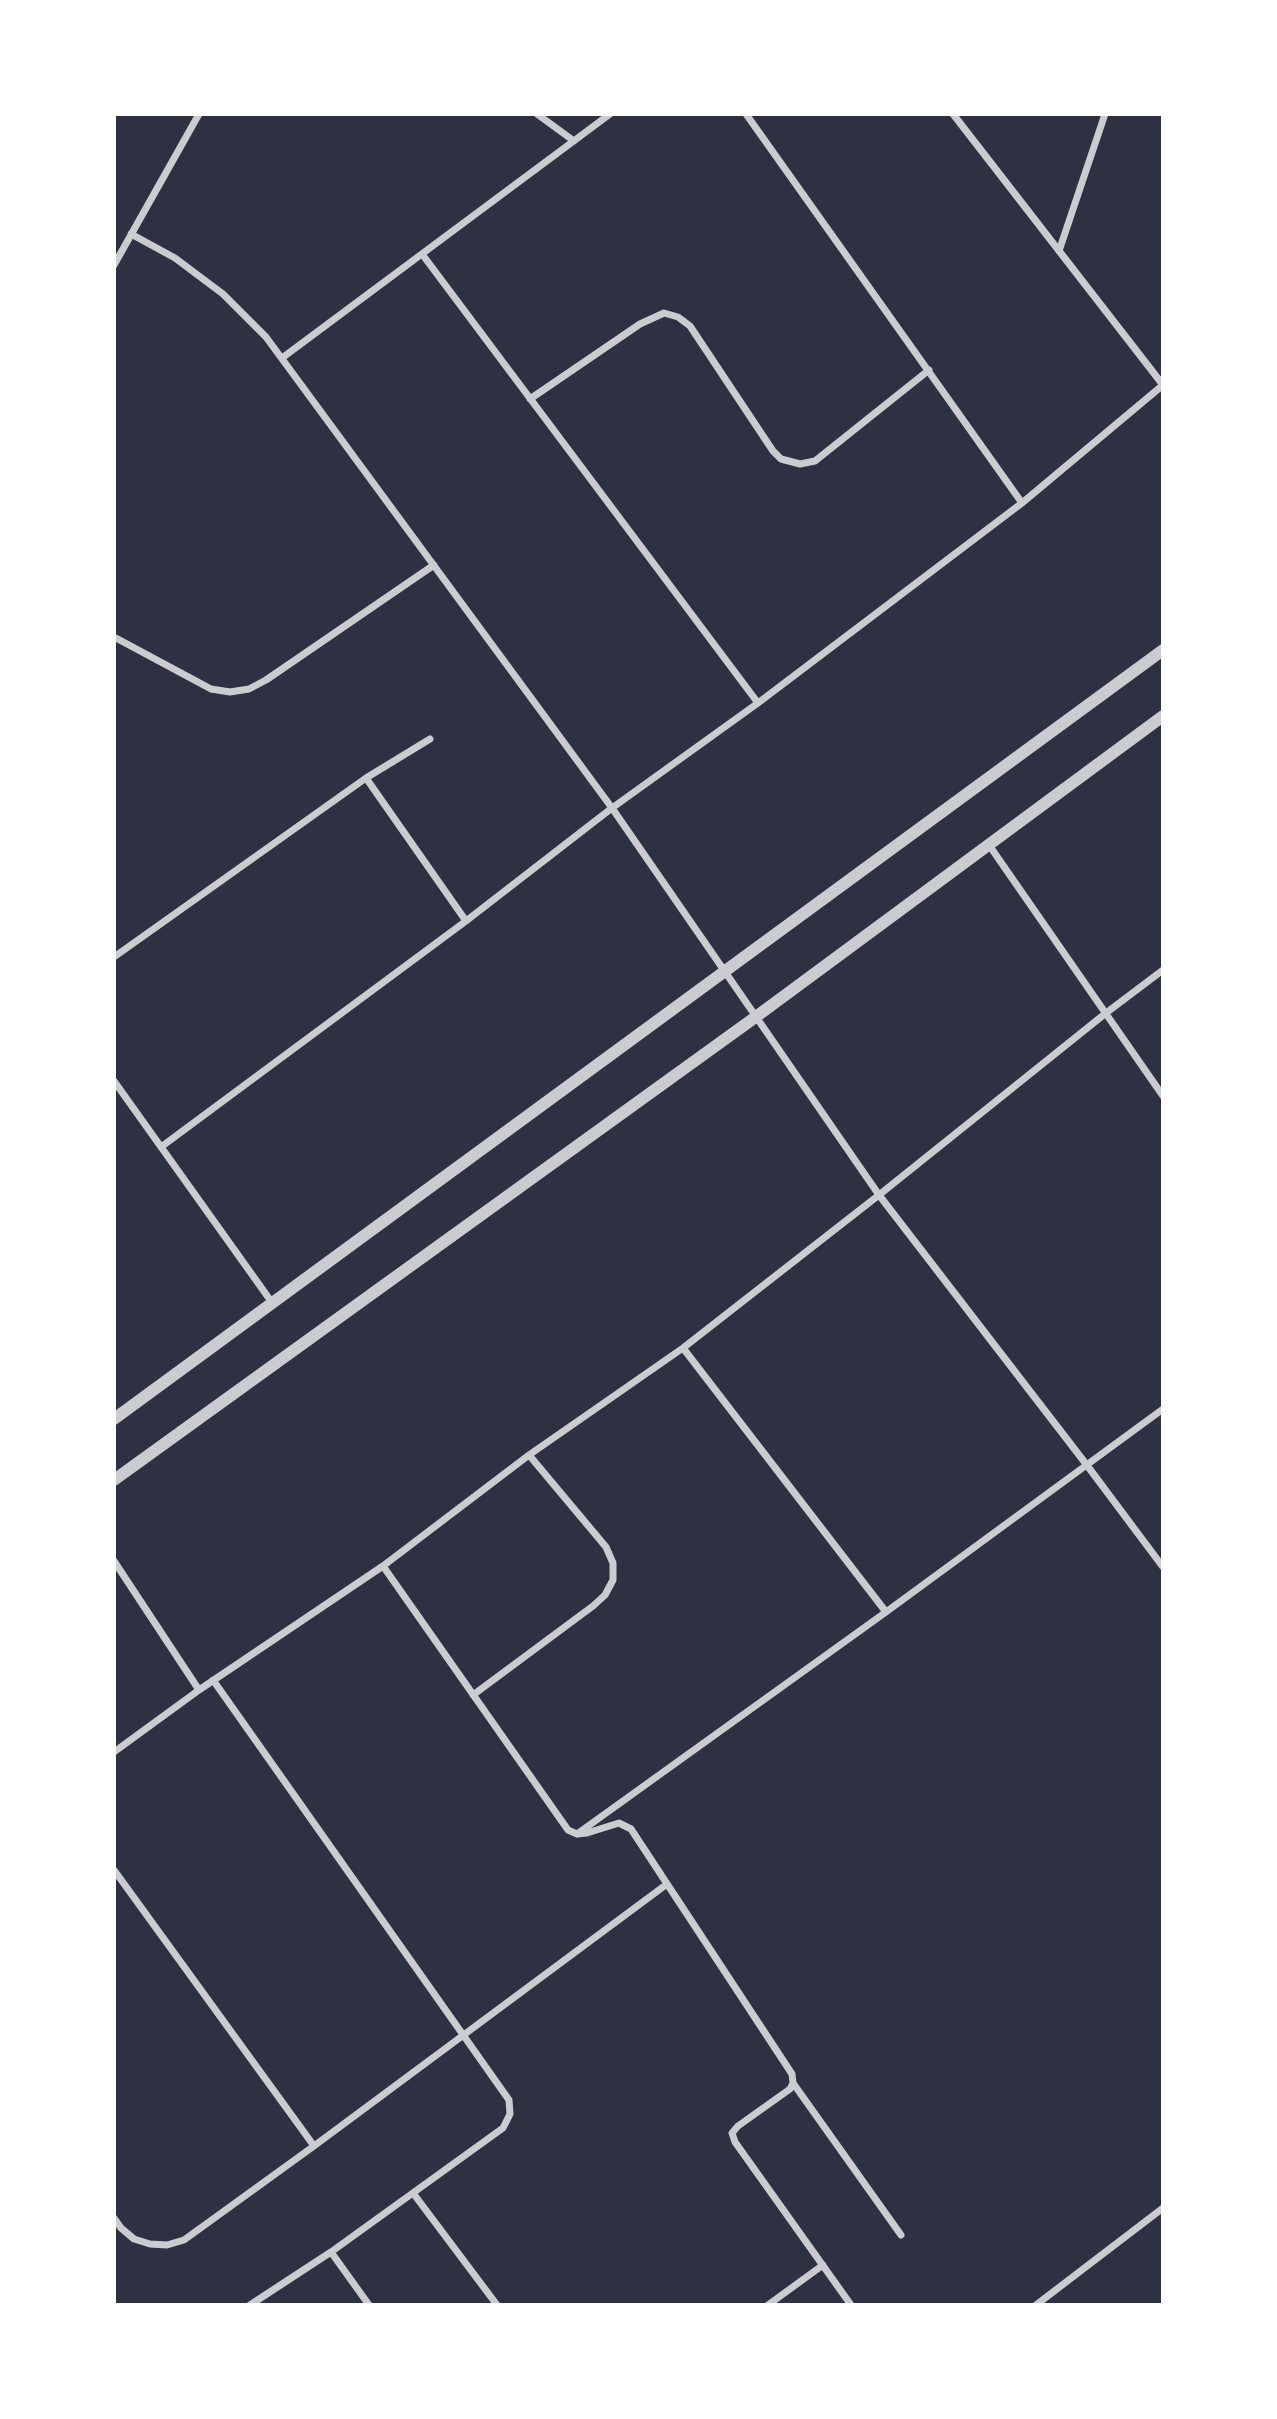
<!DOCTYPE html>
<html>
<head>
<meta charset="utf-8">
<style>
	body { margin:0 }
	#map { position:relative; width:1277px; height:2419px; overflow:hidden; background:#2d3142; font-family:"Source Sans 3",sans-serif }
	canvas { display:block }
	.frame { position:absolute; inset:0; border:116px solid #fff; pointer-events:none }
</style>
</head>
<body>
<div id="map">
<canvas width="1277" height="2419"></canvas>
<div class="frame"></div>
</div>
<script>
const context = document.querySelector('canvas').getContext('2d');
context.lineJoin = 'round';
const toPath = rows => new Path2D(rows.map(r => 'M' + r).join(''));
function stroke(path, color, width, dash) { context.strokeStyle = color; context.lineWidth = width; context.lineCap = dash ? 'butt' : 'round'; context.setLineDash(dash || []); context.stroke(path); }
stroke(toPath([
	[537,114,574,141],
	[746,114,1022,503],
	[953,114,1163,385],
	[131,234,175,258,223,294,266,337,612,808,879,1195,1086,1464,1163,1567],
	[1059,251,1105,114],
	[422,254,758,703],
	[114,265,199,114],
	[282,358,610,114],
	[530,399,640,324,664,313,678,317,690,326,773,451,781,459,800,464,815,461,929,370],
	[114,637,211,689,230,692,249,689,266,680,434,565],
	[366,778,466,921],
	[989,845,1163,1096],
	[114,957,366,778,430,739],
	[114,1081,273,1304],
	[161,1147,466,921,612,808,758,703,1022,503,1163,385],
	[683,1348,886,1612],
	[114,1561,199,1690],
	[383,1566,568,1830,577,1834,587,1833,619,1823,631,1829,792,2074,793,2083,790,2089,738,2126,732,2133,735,2142,851,2305],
	[213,1680,509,2100,510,2114,503,2128,331,2252,250,2305],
	[473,1695,593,1606,605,1595,613,1580,613,1563,606,1547,529,1455],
	[114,1752,199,1690,383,1566,529,1455,683,1348,879,1195,1106,1013,1163,970],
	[577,1834,886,1612,1163,1409],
	[114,1870,314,2146],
	[793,2083,901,2235],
	[413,2193,497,2305],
	[114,2218,121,2228,134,2239,150,2244,167,2245,184,2240,314,2146,667,1884],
	[331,2252,369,2305],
	[768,2305,823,2265],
	[1036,2305,1163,2208]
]), '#caccd0', 7);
stroke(toPath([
	[114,1419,1163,650],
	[114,1480,757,1016,1163,716]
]), '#caccd0', 12);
</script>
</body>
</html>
